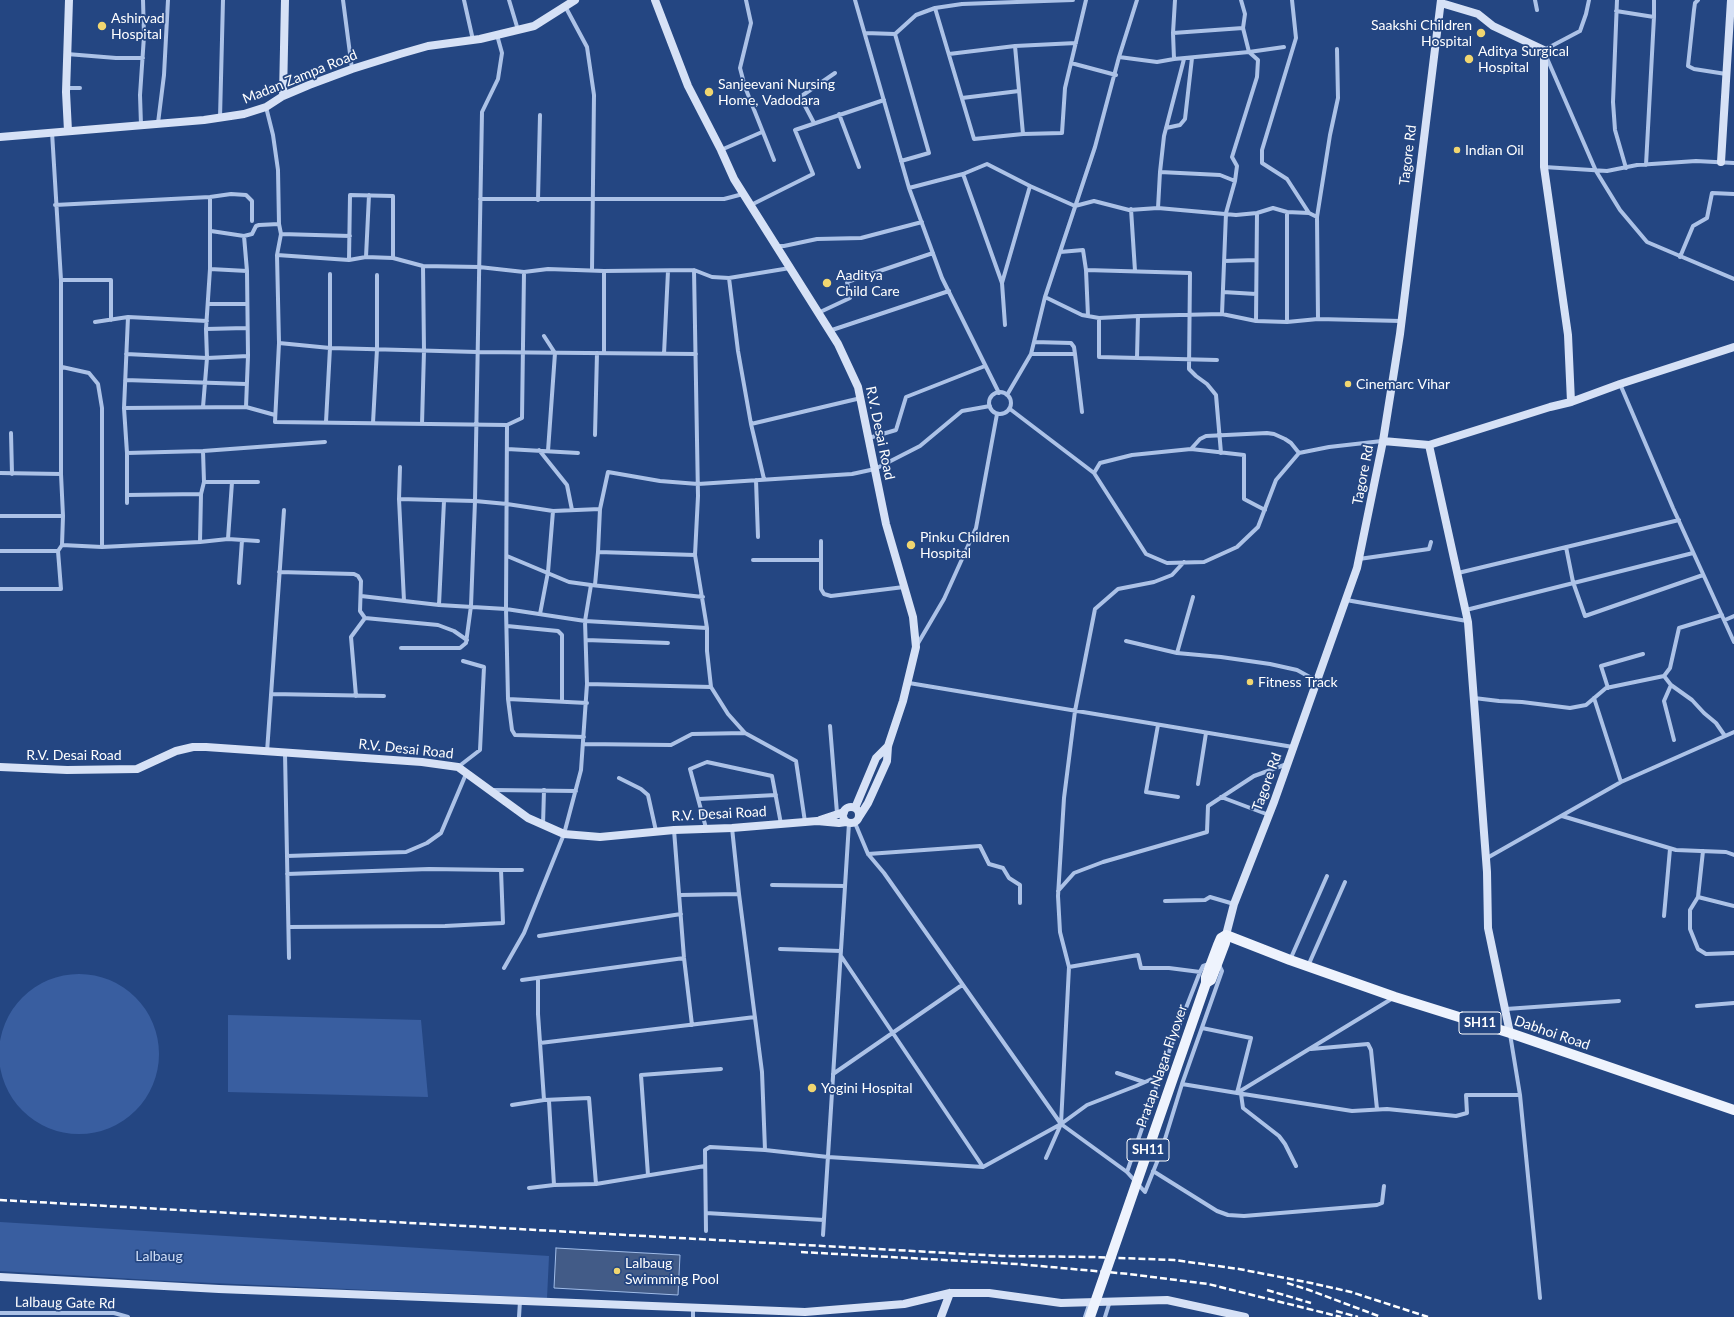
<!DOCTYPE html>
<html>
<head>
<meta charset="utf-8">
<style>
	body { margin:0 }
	canvas { display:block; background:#244682 }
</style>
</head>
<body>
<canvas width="1734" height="1317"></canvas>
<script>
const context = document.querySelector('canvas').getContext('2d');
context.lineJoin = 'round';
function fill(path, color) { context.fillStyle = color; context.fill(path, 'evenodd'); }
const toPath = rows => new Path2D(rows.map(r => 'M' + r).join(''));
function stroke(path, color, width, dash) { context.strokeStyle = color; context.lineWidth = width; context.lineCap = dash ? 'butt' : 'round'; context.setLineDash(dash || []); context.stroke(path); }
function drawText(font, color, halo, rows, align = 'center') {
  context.font = font + ' Lato,sans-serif'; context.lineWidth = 3.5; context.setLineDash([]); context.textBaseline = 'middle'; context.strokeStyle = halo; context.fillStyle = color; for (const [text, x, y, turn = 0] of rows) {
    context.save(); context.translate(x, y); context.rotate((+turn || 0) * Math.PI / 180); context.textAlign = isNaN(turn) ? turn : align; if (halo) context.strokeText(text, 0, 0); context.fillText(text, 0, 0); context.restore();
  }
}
fill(toPath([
	'-1 1054a80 80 0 1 1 160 0a80 80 0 1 1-160 0Z',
	[228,1015,421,1020,428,1097,228,1092],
	[0,1222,549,1256,547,1298,169,1281,0,1271]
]), '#395ea0');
const water = toPath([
	[556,1248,680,1255,678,1295,554,1288,556,1248]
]);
fill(water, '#425b87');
stroke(water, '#a0bce8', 1);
stroke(toPath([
	[343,0,352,69],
	[464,0,473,40],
	[509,0,518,30],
	[746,0,751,23,740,68,745,87,774,160],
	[855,0,909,188,942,278,999,393],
	[1043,0,1044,1,1073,0],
	[1241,0,1245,14,1243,28,1249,52,1284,47],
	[1292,0,1296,38,1262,150,1262,163,1287,179,1309,213],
	[1535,0,1537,10],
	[1617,0,1613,102,1615,130,1626,168],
	[1698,0,1695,3,1694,10,1688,66,1694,69,1726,74],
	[1044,1,962,4,935,8,974,139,1023,134,1062,133,1065,88,1086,0],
	[565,6,587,47,594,95,592,270],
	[1616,11,1654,17],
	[865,33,895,34,929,153,901,161],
	[1173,33,1243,28],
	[895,34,916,15,935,8],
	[1015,46,1023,134],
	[1544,50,1580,31,1586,14,1589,0],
	[67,54,116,58,143,58],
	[949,54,1015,46,1076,43],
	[1546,56,1596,171,1620,210,1647,242,1734,279],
	[1119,57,1157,62,1174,59,1249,52,1258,60,1257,77,1232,157,1237,166,1235,181,1220,175,1160,172,1164,136,1184,59],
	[1174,59,1173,33,1175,0],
	[1071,63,1116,75],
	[66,88,80,88],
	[962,98,1019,91],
	[266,107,273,135,278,170,279,224,281,234,277,255,279,343,275,422,507,425,506,609,508,699,512,730,515,735,584,737],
	[839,114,859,167],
	[220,118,223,0],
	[158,123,164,75,168,0],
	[814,123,803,102,802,99,803,95,835,73],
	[141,125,140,95,144,36,143,0],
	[1166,128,1180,125,1185,119,1192,58],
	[721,150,762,132],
	[1646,165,1654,17,1654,0],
	[1544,167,1607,171,1637,165,1696,161,1734,163],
	[963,174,1002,283],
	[909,188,963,174,987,164,1030,186,1075,206,1094,201,1129,210,1158,208,1236,215,1257,213,1273,208,1287,212,1309,213,1317,217],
	[480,199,724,199,743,194],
	[538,200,540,115],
	[55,205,210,197,231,194,246,195,252,201,252,221],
	[751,205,813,174,795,130,884,100],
	[1158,208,1160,172],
	[1131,209,1135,271],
	[211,231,244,236,252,234,256,226,259,225,279,224],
	[281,234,350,236],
	[777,246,784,246,817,239,861,238,922,222],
	[1060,252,1083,250,1086,270,1190,273,1189,369,1196,376,1207,384,1216,395,1221,453],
	[277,255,349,260,366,257,393,258,423,266,479,267,524,272,548,269,604,271,694,270,712,277,729,278,790,268],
	[366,257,369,195],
	[1680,257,1693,226,1707,218,1712,193,1734,194],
	[349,260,350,195,393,196,393,258],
	[1224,261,1256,260],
	[210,269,247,271],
	[694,270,698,496,695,555,707,628,707,651,711,687,728,714,745,733,796,761,805,822],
	[1086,270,1088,316],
	[729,278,738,351,751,424,764,479],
	[61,280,111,280,111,320],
	[1223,292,1256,294],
	[1045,297,1082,315,1099,318,1138,316,1222,314,1256,321,1287,322,1318,319,1401,321],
	[209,304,247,304],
	[818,313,850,298,847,282,933,253],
	[1222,314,1226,213,1235,181],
	[1099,318,1099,357,1217,360],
	[1318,319,1317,217,1330,135,1338,98,1337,49],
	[1256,321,1257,213],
	[95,322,128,317,207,321],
	[1287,322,1287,212],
	[1005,325,1002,283,1030,186],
	[206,329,246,328],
	[829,331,949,291],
	[544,336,555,353,548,451],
	[1034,342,1071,343,1074,347,1075,354],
	[279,343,330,348,477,352,696,354],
	[604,353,604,271],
	[126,354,207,358,248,356],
	[664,354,668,271],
	[1031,354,1075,354,1082,412],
	[1137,358,1138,316],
	[62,367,89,373,98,384,102,408,102,547],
	[125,380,246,384],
	[1620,384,1673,508,1734,642],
	'989 403a11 11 0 1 1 22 0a11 11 0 1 1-22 0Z',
	[1007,395,1031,354,1045,297,1095,147,1119,57,1137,0],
	[203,407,207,358,206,329,210,269,210,197],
	[246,407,275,415],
	[124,408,246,407,248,356,247,271,244,236],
	[1010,409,1094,473,1146,554,1167,563,1204,562,1237,547,1258,527,1276,480,1299,453,1329,447,1382,441],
	[326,422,330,348,330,274],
	[373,423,377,349,377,275],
	[422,424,424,351,423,266],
	[751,424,861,398],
	[507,425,522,418,524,272],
	[11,433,12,474],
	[595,435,597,353],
	[869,438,896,430,906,397,985,366],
	[507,449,578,453],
	[1191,449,1200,439,1206,436,1267,433,1274,434,1285,439,1291,443,1299,453],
	[539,450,567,485,572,510],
	[127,453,203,451,325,442],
	[0,473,61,474],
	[1094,473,1100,463,1132,455,1191,449,1244,455,1244,499,1265,510],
	[756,480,758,537],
	[204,482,258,482],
	[127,495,201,494],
	[399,499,400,467],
	[127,503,127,453,124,408,128,317],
	[0,516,63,516],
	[228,539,232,482],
	[821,541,821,589,824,594,831,596,904,587],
	[200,542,201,494,204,482,203,451],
	[62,545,102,547,200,542,228,539,258,541],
	[1566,547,1573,582,1585,616,1703,575],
	[0,551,58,551],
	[598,552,695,555],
	[507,556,569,582,591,585,703,597],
	[1359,559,1429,549,1431,542],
	[753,560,821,560],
	[279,572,354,574,358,576,361,581,360,611,365,618,438,625,454,631,467,640],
	[1458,573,1679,520],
	[239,583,242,540],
	[595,585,598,552,600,509,608,472,660,481,698,484,852,474,875,469,920,446,962,411,990,406],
	[0,589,61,589,58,551,62,545,63,516,61,474,61,280,52,132],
	[361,596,439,605,506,609,585,621,707,628],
	[1193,597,1177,653,1221,657,1270,664,1297,670,1317,681],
	[1346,600,1467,621],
	[404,601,399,499,475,501,507,504,553,511,600,509],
	[439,605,444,501],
	[1466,610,1693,553],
	[540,614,548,572,553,511],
	[1725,620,1734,616],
	[507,626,558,631,562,635,562,702],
	[586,640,668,643],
	[1126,641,1177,653],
	[917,645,944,599,976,528,997,414],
	[401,648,460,648,466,643,471,606,475,501,482,112,498,79,502,53,497,35],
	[1664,676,1671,685,1664,701,1674,740],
	[909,683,1293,747],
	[587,684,711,687],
	[1671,685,1692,700,1704,713,1716,723,1725,736],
	[1608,688,1601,666,1643,654],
	[271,694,384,696],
	[356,696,351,637,365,618],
	[1474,698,1499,701,1522,702,1570,708,1586,705,1606,688,1664,676,1670,668,1679,628,1722,615],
	[1594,698,1621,782],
	[508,699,587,703],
	[1158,725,1146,792,1178,797],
	[830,726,837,813],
	[583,744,671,745,692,734,745,733],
	[267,752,284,510],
	[285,753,289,958],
	[458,767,480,750,484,667,463,661],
	[619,778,641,789,648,795,656,831],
	[1198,784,1206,733],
	[492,790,576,791],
	[1221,797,1269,815],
	[699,799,776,795],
	[1562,816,1676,850,1726,852,1734,855],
	[855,823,868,854,884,873,1061,1124,1127,1172,1145,1192,1161,1152,1182,1084,1222,971,1219,965],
	[543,825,544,790],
	[706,828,690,769,707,762,772,776,781,824],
	[732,828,739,894],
	[674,830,684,958,692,1025],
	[868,854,980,846,989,864,1003,868,1009,878,1020,885,1020,903],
	[287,856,406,852,427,843,441,833,466,774],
	[1487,858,1621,782,1734,732],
	[287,874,429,869,501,870],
	[772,885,845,886],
	[1058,891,1074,873,1103,862,1207,832,1208,806,1254,776,1287,764],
	[680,895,739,894,762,1072,765,1150],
	[1698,897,1703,851],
	[1165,901,1205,900,1210,897,1234,904],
	[1734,906,1698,897,1690,910,1690,929,1698,949,1706,954,1734,953],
	[1664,916,1670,849],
	[289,927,445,926,503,923,501,870,522,870],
	[539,936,681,914],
	[780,949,841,951],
	[841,956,983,1167],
	[1290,960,1327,876],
	[1308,966,1345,882],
	[1069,967,1138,955,1141,968,1169,968,1200,972],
	[504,968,524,933,564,834,581,770,587,684,585,621,591,585],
	[538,978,538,1014,544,1100],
	[522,980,684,958],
	[1697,1006,1734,1003],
	[1506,1009,1619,1001],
	[1202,1028,1251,1038,1237,1093,1352,1111,1387,1109,1456,1116,1467,1113,1466,1095,1520,1095],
	[1510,1034,1520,1095,1540,1298],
	[540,1043,755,1017],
	[1311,1049,1368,1044,1371,1050,1377,1109],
	[1117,1073,1144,1082],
	[833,1074,962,985],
	[1182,1084,1237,1093,1393,998],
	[1241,1094,1243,1108,1279,1136,1285,1144,1296,1166],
	[549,1101,554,1185],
	[512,1105,544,1100,589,1098,596,1184],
	[1046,1158,1061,1124,1069,967,1060,932,1058,896,1064,798,1075,711,1095,609,1118,589,1154,582,1172,575,1184,562],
	[1153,1171,1217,1211,1228,1215,1244,1216,1377,1205,1382,1203,1384,1186],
	[1127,1172,1163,1067,1200,972,1203,966,1209,964],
	[648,1175,641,1075,721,1069],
	[529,1188,554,1185,596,1184,705,1166],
	[706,1213,824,1220],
	[706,1231,705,1150,710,1147,765,1150,828,1157,983,1167,1061,1124,1087,1105,1136,1086,1161,1075],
	[823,1235,849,823],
	[0,1313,114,1313,128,1317],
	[519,1317,520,1301],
	[693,1317,693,1308],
	[1085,1317,1090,1302],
	[1105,1317,1110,1301]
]), '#acc2e7', 4);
stroke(toPath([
	[655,0,688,86,721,150,734,179,838,344,858,387,886,524,913,617,916,647,903,701,888,746,887,761,868,803,859,817],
	[1441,3,1478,14,1493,26,1544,50,1544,167,1568,335,1571,402],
	[283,96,285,0],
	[68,131,66,92,69,0],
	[0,137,204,120,244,114,266,107,283,96,309,85,352,69,400,54,428,46,480,39,534,26,575,0],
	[1721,162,1731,0],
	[1383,441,1429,445,1550,407,1571,402,1620,384,1734,347],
	[1429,445,1468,622,1487,872,1488,928,1510,1033],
	[0,767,67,770,137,769,176,751,193,747,206,747,422,762,458,767,528,818,564,834,600,837,674,830,732,828,817,821,839,823,846,822],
	'843 815a8 8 0 1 1 16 0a8 8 0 1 1-16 0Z',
	[855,808,876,758,888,746],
	[820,820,844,812],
	[1226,935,1234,904,1274,802,1357,568,1383,441,1400,334,1441,0],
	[0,1277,219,1289,805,1312,904,1304,950,1293,989,1293,1061,1303,1167,1300,1245,1317],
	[941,1317,950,1293]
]), '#d6e1f6', 8);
stroke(toPath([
	[1226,935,1290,960,1395,997,1510,1033,1734,1110],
	[1226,935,1225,943,1211,980,1206,983,1206,977,1218,945,1221,938,1226,935]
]), '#eef3fd', 10);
stroke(toPath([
	[0,1200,1002,1256,1094,1257,1174,1260,1239,1269,1311,1283,1351,1292,1428,1317],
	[801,1252,1017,1264,1129,1274,1208,1284,1341,1317],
	[1287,1283,1309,1290,1381,1317],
	[1267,1290,1311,1303],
	[1336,1311,1358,1317]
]), '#fff', 2.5, [7, 3]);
stroke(toPath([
	[1090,1317,1206,983]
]), '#eef3fd', 10);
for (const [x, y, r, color] of [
	[102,26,5,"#f1d670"],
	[1481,33,5,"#f1d670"],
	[1469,59,5,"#f1d670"],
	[709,92,5,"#f1d670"],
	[1457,150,4,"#f1d670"],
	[827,283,5,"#f1d670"],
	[1348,384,4,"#f1d670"],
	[911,545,5,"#f1d670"],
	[1250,682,4,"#f1d670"],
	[812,1088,5,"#f1d670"],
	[617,1271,4,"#f1d670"]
]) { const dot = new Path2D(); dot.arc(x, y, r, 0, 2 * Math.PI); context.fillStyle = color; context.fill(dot); stroke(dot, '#244682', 1.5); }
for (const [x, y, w] of [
	[1480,1023,42],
	[1148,1150,42]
]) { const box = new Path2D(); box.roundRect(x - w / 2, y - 11, w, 22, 3); context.fillStyle = '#244682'; context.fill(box); stroke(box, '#fff', 1); }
drawText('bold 13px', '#fff', null, [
	["SH11",1480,1023],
	["SH11",1148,1150]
]);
drawText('14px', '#fff', '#244682', [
	["Ashirvad",111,18],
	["Hospital",111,34],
	["Saakshi Children",1472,25,"right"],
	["Hospital",1472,41,"right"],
	["Aditya Surgical",1478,51],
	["Hospital",1478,67],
	["Sanjeevani Nursing",718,84],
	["Home, Vadodara",718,100],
	["Indian Oil",1465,150],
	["Aaditya",836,275],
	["Child Care",836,291],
	["Cinemarc Vihar",1356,384],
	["Pinku Children",920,537],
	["Hospital",920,553],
	["Fitness Track",1258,682],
	["Yogini Hospital",821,1088],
	["Lalbaug",625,1263],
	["Swimming Pool",625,1279]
], 'left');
drawText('14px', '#fff', '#244682', [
	["Madan Zampa Road",300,77,-22],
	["Tagore Rd",1408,155,-83],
	["R.V. Desai Road",880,433,78],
	["Tagore Rd",1363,475,-79],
	["R.V. Desai Road",406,749,6],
	["R.V. Desai Road",74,755],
	["Tagore Rd",1267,782,-70],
	["R.V. Desai Road",719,814,-3],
	["Dabhoi Road",1552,1033,19],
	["Pratap Nagar Flyover",1162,1066,-71],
	["Lalbaug Gate Rd",65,1303,1]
]);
drawText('14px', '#d0def6', '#244682', [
	["Lalbaug",159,1256]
]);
</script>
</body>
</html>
